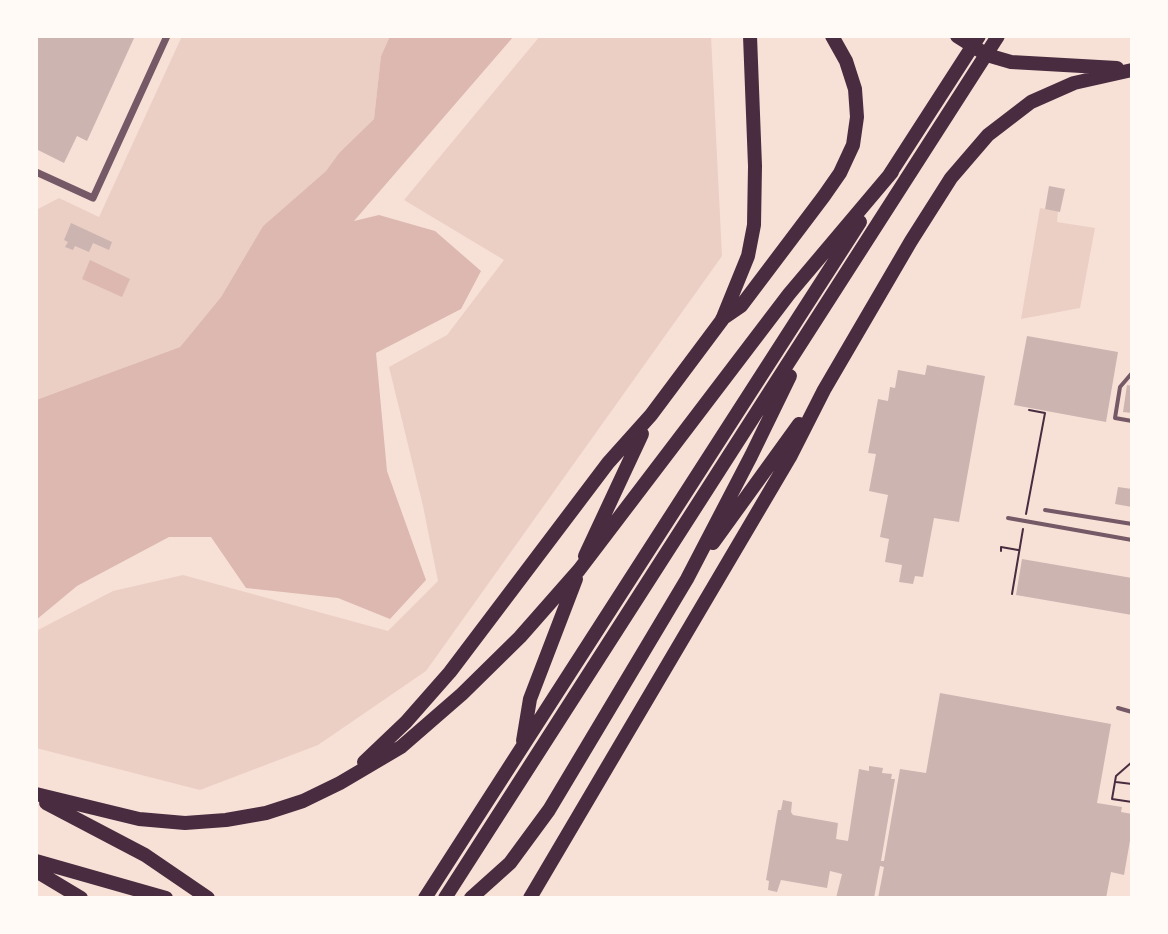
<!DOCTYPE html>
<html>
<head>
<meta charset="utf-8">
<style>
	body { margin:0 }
	#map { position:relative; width:1168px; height:934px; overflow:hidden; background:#f7e1d7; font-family:Rubik,sans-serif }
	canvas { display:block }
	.frame { position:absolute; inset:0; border:38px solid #fffaf5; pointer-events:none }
</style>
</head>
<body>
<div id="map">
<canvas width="1168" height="934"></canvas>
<div class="frame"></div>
</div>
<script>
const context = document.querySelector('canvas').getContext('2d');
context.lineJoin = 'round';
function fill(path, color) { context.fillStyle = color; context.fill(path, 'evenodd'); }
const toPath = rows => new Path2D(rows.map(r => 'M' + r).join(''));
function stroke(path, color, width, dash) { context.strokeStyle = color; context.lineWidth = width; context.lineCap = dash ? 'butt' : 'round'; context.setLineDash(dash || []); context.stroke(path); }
fill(toPath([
	[182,36,390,36,381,56,374,119,339,153,326,171,263,226,221,297,180,347,36,400,36,210,59,198,99,217],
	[540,36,711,36,722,256,426,671,318,745,200,790,36,748,36,631,113,591,183,575,388,631,438,581,423,506,389,367,447,335,504,260,404,200],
	[1040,208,1058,211,1057,222,1095,228,1080,308,1021,319]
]), '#ebcfc5');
fill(toPath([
	[390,36,514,36,354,221,379,215,435,231,481,271,461,309,376,353,387,471,426,580,390,619,338,598,246,588,211,537,169,537,77,586,36,620,36,400,180,347,221,297,263,226,326,171,339,153,374,119,381,56],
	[90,260,130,279,122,297,82,279]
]), '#dcb8b0');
fill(toPath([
	[36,36,135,36,87,141,77,136,64,163,36,149],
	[1049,186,1065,189,1060,212,1045,209],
	[71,223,112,242,109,250,93,243,89,252,75,246,73,250,65,247,68,242,64,240],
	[1027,336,1118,352,1106,422,1014,405],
	[927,365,985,376,959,522,934,518,923,577,915,576,913,584,899,582,902,565,885,562,889,539,880,537,888,495,869,491,876,454,868,453,878,399,888,401,890,387,895,388,898,370,925,375],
	[1127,385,1132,386,1132,413,1123,412],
	[1118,487,1132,489,1132,507,1115,504],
	[1022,559,1132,578,1132,615,1016,595],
	[940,693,1111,724,1097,803,1122,807,1121,812,1132,814,1132,829,1124,875,1111,872,1106,898,878,898,884,867,880,866,874,898,836,898,842,874,830,871,827,888,781,880,777,892,768,890,769,881,766,880,778,810,781,810,783,800,792,802,791,812,793,815,838,823,836,839,848,841,859,769,869,771,869,766,883,768,882,773,892,774,891,779,895,779,881,861,884,861,900,769,926,773]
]), '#ccb4b1');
stroke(toPath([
	[1026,514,1045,413,1029,410],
	[1001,551,1001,547,1018,550],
	[1012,594,1023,529],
	[1132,762,1116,776,1112,799,1132,802],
	[1116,782,1132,784]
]), '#4a2c40', 2);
stroke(toPath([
	[1132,373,1120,387,1115,418,1132,421],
	[1045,510,1132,524],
	[1008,518,1132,540],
	[1118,708,1132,712]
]), '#755966', 4);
stroke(toPath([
	[36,172,93,198,167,36]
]), '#755966', 7);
stroke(toPath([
	[957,36,987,55,1011,62,1117,68],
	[888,177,979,36],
	[722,319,741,306,824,196,840,173,853,145,857,117,855,89,846,61,832,36],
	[713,543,799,424],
	[585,556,642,434],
	[523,741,530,699,576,579],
	[364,762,406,722,450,672,608,463,651,415,722,320,748,256,754,225,755,166,750,36],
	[36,794,139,819,185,823,226,820,266,813,303,801,340,783,401,747,462,694,520,637,579,570,789,294,892,172],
	[46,803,145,855,208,898],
	[36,861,166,898],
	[36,871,81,898],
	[425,898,860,222],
	[445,898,998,36],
	[471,898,510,863,549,810,687,579,751,456,790,376],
	[530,898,790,457,824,390,911,241,951,178,988,135,1031,102,1074,83,1132,70]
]), '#4a2c40', 14);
</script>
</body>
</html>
